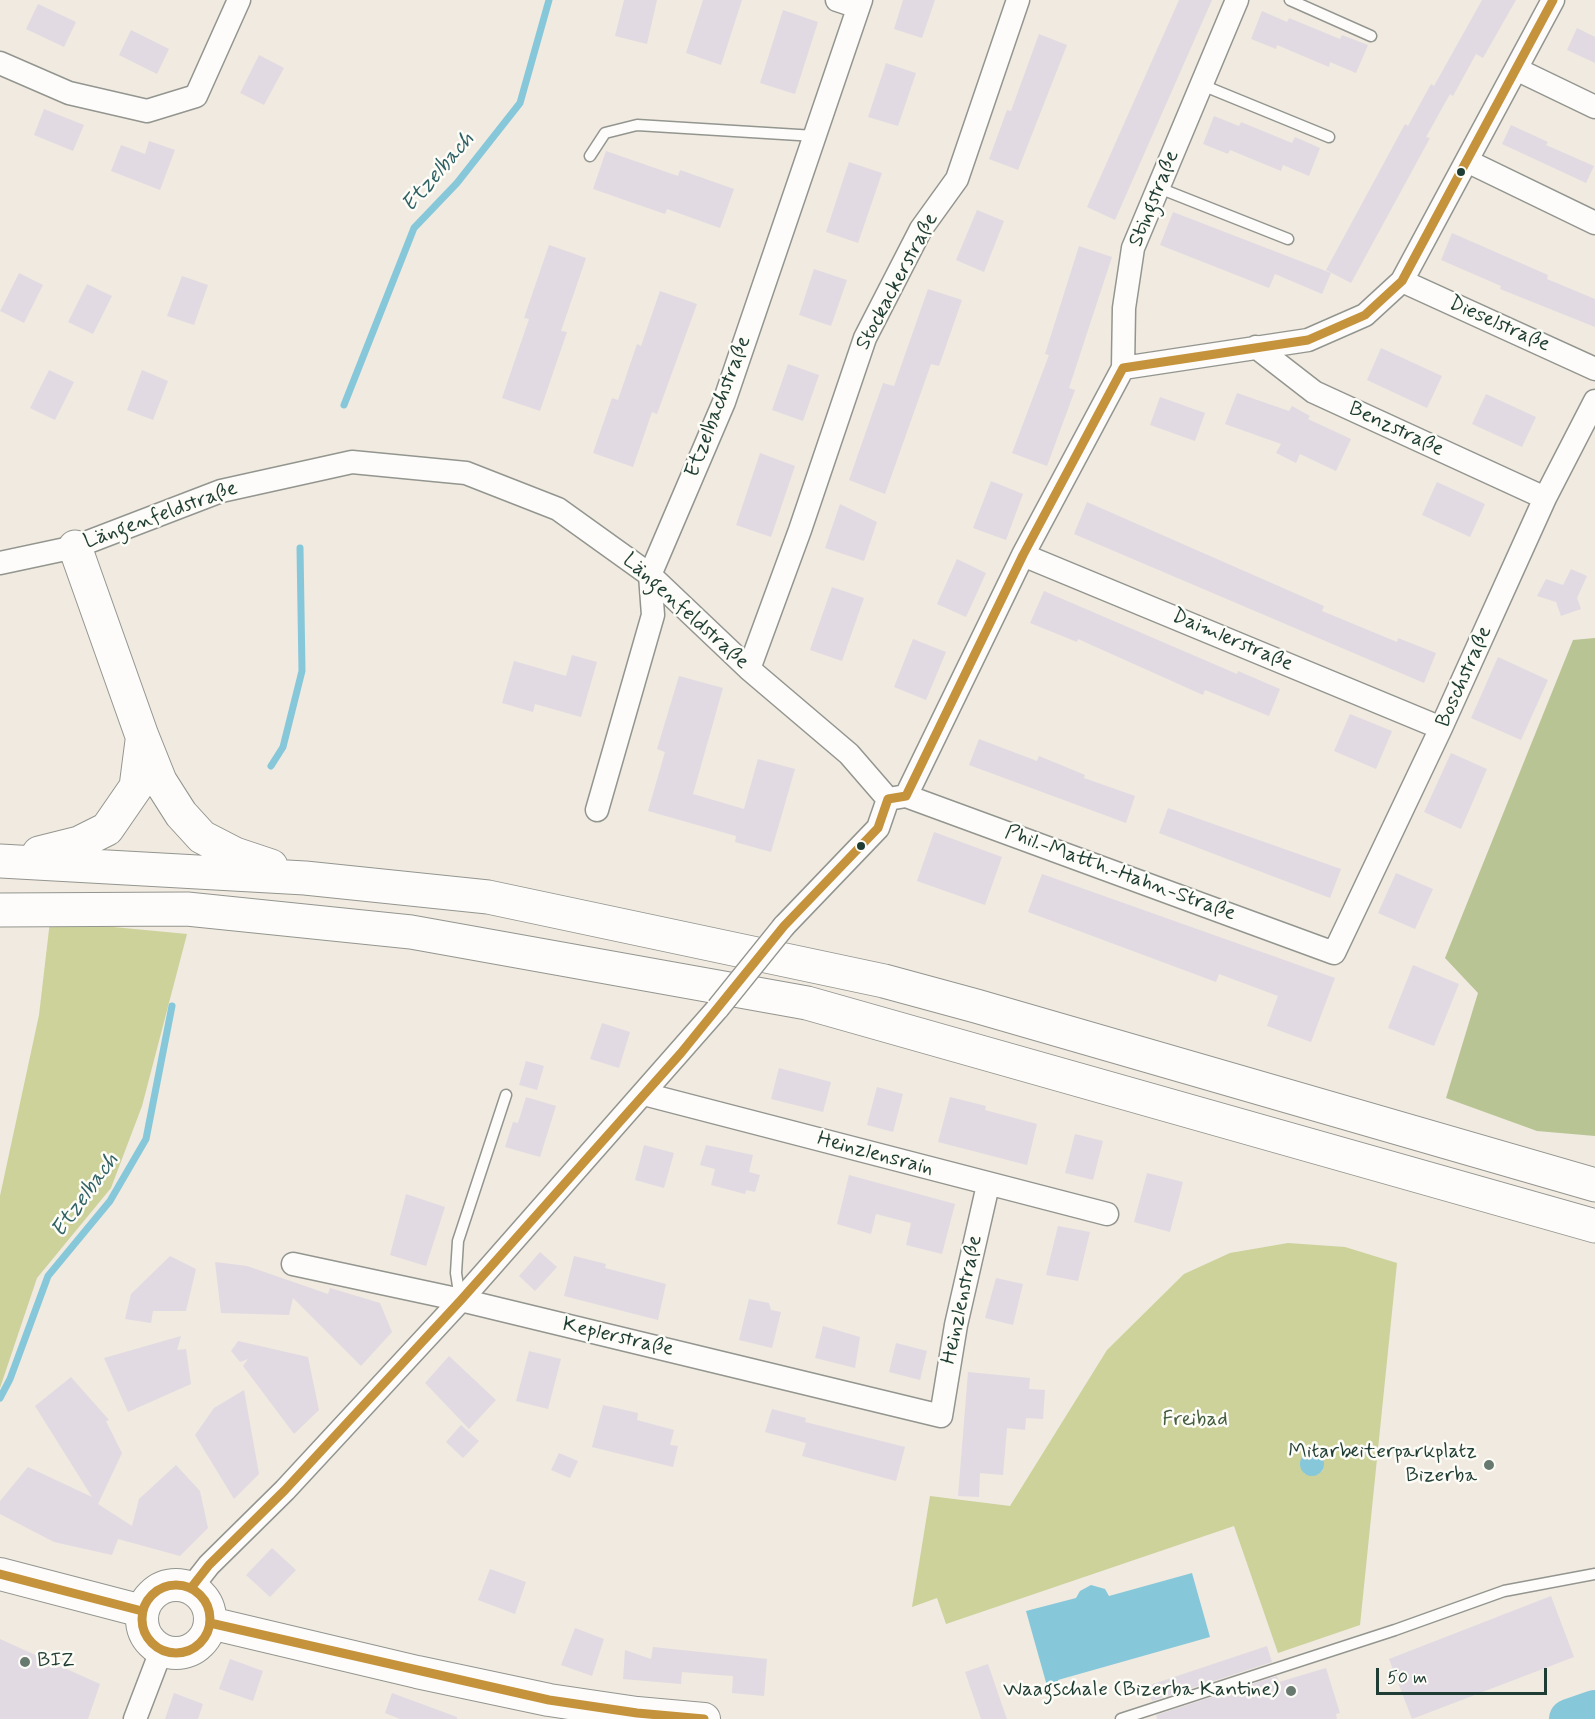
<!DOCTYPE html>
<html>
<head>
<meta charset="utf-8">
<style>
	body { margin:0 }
	#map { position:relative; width:1595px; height:1719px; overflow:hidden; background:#f0eae0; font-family:Mynerve,sans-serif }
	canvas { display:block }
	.scale { position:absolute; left:1376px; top:1668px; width:171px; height:27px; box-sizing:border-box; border:3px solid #1f3d34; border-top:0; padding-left:8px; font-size:18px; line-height:21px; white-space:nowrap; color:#1f3d34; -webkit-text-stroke:4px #fdfcf7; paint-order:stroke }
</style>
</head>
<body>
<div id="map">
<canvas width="1595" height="1719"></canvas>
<div class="scale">50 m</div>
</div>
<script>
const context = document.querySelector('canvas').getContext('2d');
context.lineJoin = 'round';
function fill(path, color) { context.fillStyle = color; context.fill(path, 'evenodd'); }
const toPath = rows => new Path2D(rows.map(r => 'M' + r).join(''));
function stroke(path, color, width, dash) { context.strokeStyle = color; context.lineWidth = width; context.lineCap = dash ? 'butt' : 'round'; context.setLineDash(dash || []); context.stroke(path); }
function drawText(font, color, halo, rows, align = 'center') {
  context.font = font + ' Mynerve,sans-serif'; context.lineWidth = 5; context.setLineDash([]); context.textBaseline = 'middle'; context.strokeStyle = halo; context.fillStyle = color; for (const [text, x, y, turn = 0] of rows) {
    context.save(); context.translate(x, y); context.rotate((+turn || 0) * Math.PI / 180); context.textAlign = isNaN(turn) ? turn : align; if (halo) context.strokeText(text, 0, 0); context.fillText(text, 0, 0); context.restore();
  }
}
fill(toPath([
	[50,921,187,934,142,1106,111,1188,37,1278,0,1388,0,1196,39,1015],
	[1288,1243,1345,1247,1397,1263,1360,1625,1278,1653,1234,1526,946,1624,937,1598,912,1607,930,1496,1010,1506,1107,1350,1184,1274,1230,1253],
	[1310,1451,1323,1470,1317,1475,1305,1474,1301,1467,1303,1456]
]), '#ccd29a');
fill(toPath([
	[1595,638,1595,1136,1537,1131,1446,1098,1478,993,1445,958,1573,640]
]), '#b8c494');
fill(toPath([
	'1300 1464a12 12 0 1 1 24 0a12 12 0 1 1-24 0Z',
	[1192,1573,1210,1637,1058,1680,1058,1683,1047,1686,1026,1611,1076,1598,1080,1591,1091,1585,1105,1589,1109,1596]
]), '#86c8da');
stroke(toPath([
	[344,405,414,228,457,183,520,103,549,0],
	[271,766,283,747,302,671,300,548],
	[0,1398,10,1379,48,1276,110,1201,146,1139,172,1006]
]), '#86c8da', 7);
stroke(toPath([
	[1569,1719,1595,1710]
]), '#86c8da', 40);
fill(toPath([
	[624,0,657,0,647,44,615,36],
	[703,0,742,0,721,65,686,53],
	[903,0,935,0,922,38,894,29],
	[1179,0,1212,0,1115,220,1087,207],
	[1482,0,1516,0,1483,58,1476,54,1453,96,1450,94,1426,137,1430,138,1351,283,1326,270,1405,124,1408,126,1431,84,1434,86],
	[38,4,76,22,64,47,26,29],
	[783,10,818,22,795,94,760,83],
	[1262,11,1287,22,1289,18,1340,39,1342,35,1368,45,1356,73,1330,62,1329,67,1277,45,1276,49,1251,39],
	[1577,28,1595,37,1595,63,1567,50],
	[131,30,169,49,157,74,119,55],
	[1039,34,1067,45,1018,170,989,159,1007,110,1011,111],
	[259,55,284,68,264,105,240,93],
	[886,63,916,73,898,126,868,117],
	[44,109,84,125,73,151,34,135],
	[1214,116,1239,126,1241,122,1292,143,1295,137,1320,148,1309,176,1283,165,1281,171,1230,150,1228,154,1203,144],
	[1511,125,1548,142,1546,145,1594,166,1586,183,1502,144],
	[149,141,175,150,160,190,111,171,121,145,145,154],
	[606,151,678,176,680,170,734,189,720,228,667,209,665,214,593,189],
	[849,162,882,173,858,243,826,232],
	[977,210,1004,221,984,272,956,260],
	[1173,212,1331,273,1322,294,1275,274,1269,288,1160,245],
	[1452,233,1548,275,1547,279,1595,299,1595,327,1500,289,1501,286,1441,260],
	[549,245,586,258,561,331,567,332,540,411,502,398,529,319,524,318],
	[1079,246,1112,257,1069,388,1075,390,1047,466,1012,453,1049,355,1045,354],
	[814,269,847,280,831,326,799,315],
	[19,273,43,285,24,323,0,311],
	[182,276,208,285,194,325,167,316],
	[87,284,112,296,93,334,68,322],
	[928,289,962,300,939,366,931,364,885,494,849,480,883,383,894,386],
	[660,291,697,304,657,414,652,412,633,467,593,453,612,398,618,400,637,344,641,346],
	[1381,348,1442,376,1427,408,1367,380],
	[788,364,819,375,803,421,772,410],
	[49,370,74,382,55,420,30,408],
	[142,370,168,381,153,420,127,410],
	[1237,393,1289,411,1292,406,1310,416,1308,419,1351,439,1336,471,1300,454,1296,463,1276,453,1281,444,1225,424],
	[1486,394,1536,417,1522,447,1472,424],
	[1160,397,1205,413,1195,441,1150,425],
	[760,453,795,466,771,537,736,525],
	[991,481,1023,494,1006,540,973,528],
	[1437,482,1485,504,1470,537,1422,515],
	[1087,502,1324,606,1322,611,1397,642,1398,638,1436,653,1424,683,1074,534],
	[840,504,877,522,864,561,825,548],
	[957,559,986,573,966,617,937,604],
	[1571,569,1587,576,1577,598,1581,609,1561,616,1556,602,1537,596,1546,579,1563,585],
	[832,587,864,598,842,661,810,650],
	[1044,591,1237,674,1238,671,1280,689,1269,716,1205,690,1203,695,1078,639,1077,642,1030,623],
	[913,639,946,652,926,700,894,687],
	[572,655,597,662,581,717,535,704,533,712,502,703,514,661,566,676],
	[1498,657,1548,680,1521,740,1471,718],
	[679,676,723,688,693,794,744,809,758,759,795,769,771,852,735,842,736,836,648,811,665,752,657,749],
	[1350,714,1392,731,1376,769,1334,751],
	[979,739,1037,761,1039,756,1085,775,1084,778,1135,796,1126,823,969,765],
	[1451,753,1487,769,1461,829,1424,812],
	[1168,808,1341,869,1330,898,1159,833],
	[934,832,1002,857,985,905,917,881],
	[1396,873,1433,889,1415,929,1378,913],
	[1042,874,1335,978,1311,1042,1267,1026,1278,996,1219,974,1216,982,1028,912],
	[1413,965,1459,984,1434,1046,1388,1028],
	[602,1023,630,1032,619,1068,590,1059],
	[526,1061,544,1066,537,1090,519,1085],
	[779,1068,831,1082,823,1112,771,1099],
	[877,1087,903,1094,893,1132,867,1125],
	[526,1097,556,1106,540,1157,505,1147,513,1122,518,1123],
	[950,1097,986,1106,985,1110,1037,1124,1027,1165,938,1142],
	[1075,1134,1103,1141,1093,1180,1065,1173],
	[644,1145,674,1153,664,1188,635,1180],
	[706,1145,753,1155,749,1172,760,1175,755,1192,746,1190,745,1194,711,1185,715,1169,700,1165],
	[1147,1173,1183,1182,1170,1232,1134,1222],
	[849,1175,955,1204,942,1254,906,1245,911,1223,876,1214,871,1234,837,1224],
	[406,1194,445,1207,426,1266,390,1255],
	[1058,1226,1090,1232,1078,1281,1046,1275],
	[540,1252,557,1267,535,1291,519,1276],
	[170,1256,196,1269,186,1311,153,1311,151,1323,125,1319,131,1294],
	[574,1256,606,1264,605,1268,666,1284,658,1320,564,1296],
	[215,1262,247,1266,328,1294,330,1288,380,1303,392,1332,361,1366,293,1298,289,1315,221,1313],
	[996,1278,1023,1284,1013,1325,985,1318],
	[749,1299,769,1303,771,1310,781,1312,772,1348,739,1340],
	[823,1326,860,1337,855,1368,815,1358],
	[181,1336,177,1350,186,1349,191,1384,128,1412,104,1358],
	[238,1341,308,1357,319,1410,294,1434,243,1366,248,1359,240,1362,231,1351],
	[896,1343,927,1351,920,1380,889,1372],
	[529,1351,561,1359,548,1409,516,1401],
	[449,1356,496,1400,469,1429,425,1383],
	[968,1372,1030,1378,1029,1389,1045,1390,1043,1419,1026,1418,1025,1430,1007,1428,1003,1475,980,1473,979,1497,958,1496],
	[71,1377,109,1420,106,1421,122,1453,98,1504,132,1526,139,1499,176,1465,200,1491,208,1528,180,1556,118,1539,112,1555,54,1542,0,1514,0,1501,28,1467,92,1497,35,1406],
	[244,1390,259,1474,234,1499,195,1435,214,1408],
	[603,1405,638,1413,637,1420,674,1430,670,1445,678,1446,673,1467,592,1447],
	[772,1409,806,1418,805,1422,905,1447,896,1481,802,1456,806,1443,765,1432],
	[461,1425,479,1441,463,1458,446,1442],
	[559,1453,578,1461,570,1478,551,1470],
	[272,1548,296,1570,270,1597,246,1575],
	[490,1569,526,1582,515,1614,478,1600],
	[1551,1596,1574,1657,1412,1719,1389,1659],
	[575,1628,604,1639,592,1676,561,1665],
	[0,1639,100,1684,88,1719,0,1719],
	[1267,1646,1272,1662,1152,1701,1147,1686],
	[653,1647,767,1659,764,1696,732,1693,733,1676,718,1675,682,1672,681,1684,623,1679,625,1650,651,1659],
	[230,1659,263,1671,253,1701,219,1689],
	[988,1664,1002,1705,1007,1719,981,1719,979,1713,965,1672],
	[1326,1668,1340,1713,1336,1714,1337,1719,1157,1719,1156,1715,1277,1676,1279,1682],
	[174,1693,203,1704,198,1719,165,1719],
	[392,1693,457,1717,457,1719,400,1719,385,1713]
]), '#e1dae2');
const lane = toPath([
	[1290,0,1371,36],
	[1202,85,1329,137],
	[590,156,605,133,637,125,815,136],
	[1159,188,1288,239],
	[460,1299,456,1273,458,1241,506,1095],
	[1121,1719,1395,1630,1504,1591,1595,1574]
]);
const street = toPath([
	[837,0,858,7],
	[0,63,69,93,147,111,196,96,239,0],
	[1516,69,1595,107],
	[1467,161,1595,223],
	[1402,281,1595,369],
	[1256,347,1314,392,1545,498],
	[1123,368,1308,340,1365,315,1402,281,1553,0],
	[1023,555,1441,728],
	[0,563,75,547,221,491,352,462,466,473,558,509,650,575,749,669,849,754,888,799],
	[749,669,800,530,865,338,921,229,957,179,1018,0],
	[906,796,1023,555,1123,368,1124,308,1133,248,1237,0],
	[888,799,906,796,1334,953,1441,728,1545,498,1595,401],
	[597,810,653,615,650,575,724,402,861,0],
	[784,926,878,828,888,799],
	[644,1094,1107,1214],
	[293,1264,461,1300,941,1416,956,1325,988,1185],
	[191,1588,209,1565,285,1490,461,1300,718,1008],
	[135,1719,161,1651]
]);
const secondary = toPath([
	[0,1574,142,1611],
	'142 1619a34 34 0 1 1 68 0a34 34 0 1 1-68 0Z',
	[210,1623,417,1672,549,1700,637,1713,704,1719]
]);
const highway = toPath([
	[75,547,142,736,160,781,181,814,202,837,235,854,271,866],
	[39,853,79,843,107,829,136,787,142,741],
	[0,861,305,878,488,897,884,981,976,1006,1595,1185],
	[0,910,187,909,411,932,807,1003,1595,1226]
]);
stroke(lane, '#93958f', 13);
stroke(street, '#93958f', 25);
stroke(secondary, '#93958f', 34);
stroke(highway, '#93958f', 35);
stroke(lane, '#fdfcfa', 10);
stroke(street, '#fdfcfa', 22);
stroke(secondary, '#fdfcfa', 32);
stroke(highway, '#fdfcfa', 33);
const streetBridge = toPath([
	[718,1008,784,926]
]);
stroke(streetBridge, '#93958f', 25, []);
stroke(streetBridge, '#fdfcfa', 22);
stroke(toPath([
	[0,1574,142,1611],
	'142 1619a34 34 0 1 1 68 0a34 34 0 1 1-68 0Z',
	[191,1588,209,1565,285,1490,461,1300,681,1053,784,926,878,828,888,799,906,796,1023,555,1123,368,1308,340,1365,315,1402,281,1553,0],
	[210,1623,549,1700,637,1713,704,1719]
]), '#c4933c', 9);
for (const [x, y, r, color] of [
	[1461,172,5,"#1f3d34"],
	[861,846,5,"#1f3d34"],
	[1489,1465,6,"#687a70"],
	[25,1662,6,"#687a70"],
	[1291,1691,6,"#687a70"]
]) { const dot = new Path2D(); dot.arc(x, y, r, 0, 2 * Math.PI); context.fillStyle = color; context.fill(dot); stroke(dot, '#fdfcf7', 2); }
drawText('21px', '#1f3d34', '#fdfcf7', [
	["Stingstraße",1155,199,-68],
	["Stockackerstraße",898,282,-62],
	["Dieselstraße",1499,325,24],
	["Etzelbachstraße",719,407,-69],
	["Benzstraße",1396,430,25],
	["Längenfeldstraße",161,516,-20],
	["Längenfeldstraße",685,612,42],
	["Daimlerstraße",1232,641,23],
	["Boschstraße",1465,677,-66],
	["Phil.-Matth.-Hahn-Straße",1120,874,20],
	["Heinzlensrain",875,1155,15],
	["Heinzlenstraße",963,1300,-78],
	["Keplerstraße",618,1338,13]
]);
drawText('21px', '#435d3f', '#fdfcf7', [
	["Freibad",1195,1421]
]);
drawText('21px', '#1f3d34', '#fdfcf7', [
	["Mitarbeiterparkplatz",1477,1453],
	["Bizerba",1477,1477],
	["BIZ",37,1662,"left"],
	["Waagschale (Bizerba Kantine)",1279,1691]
], 'right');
drawText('italic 22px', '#306265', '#fdfcf7', [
	["Etzelbach",439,173,-49],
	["Etzelbach",86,1196,-54]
]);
</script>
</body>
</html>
